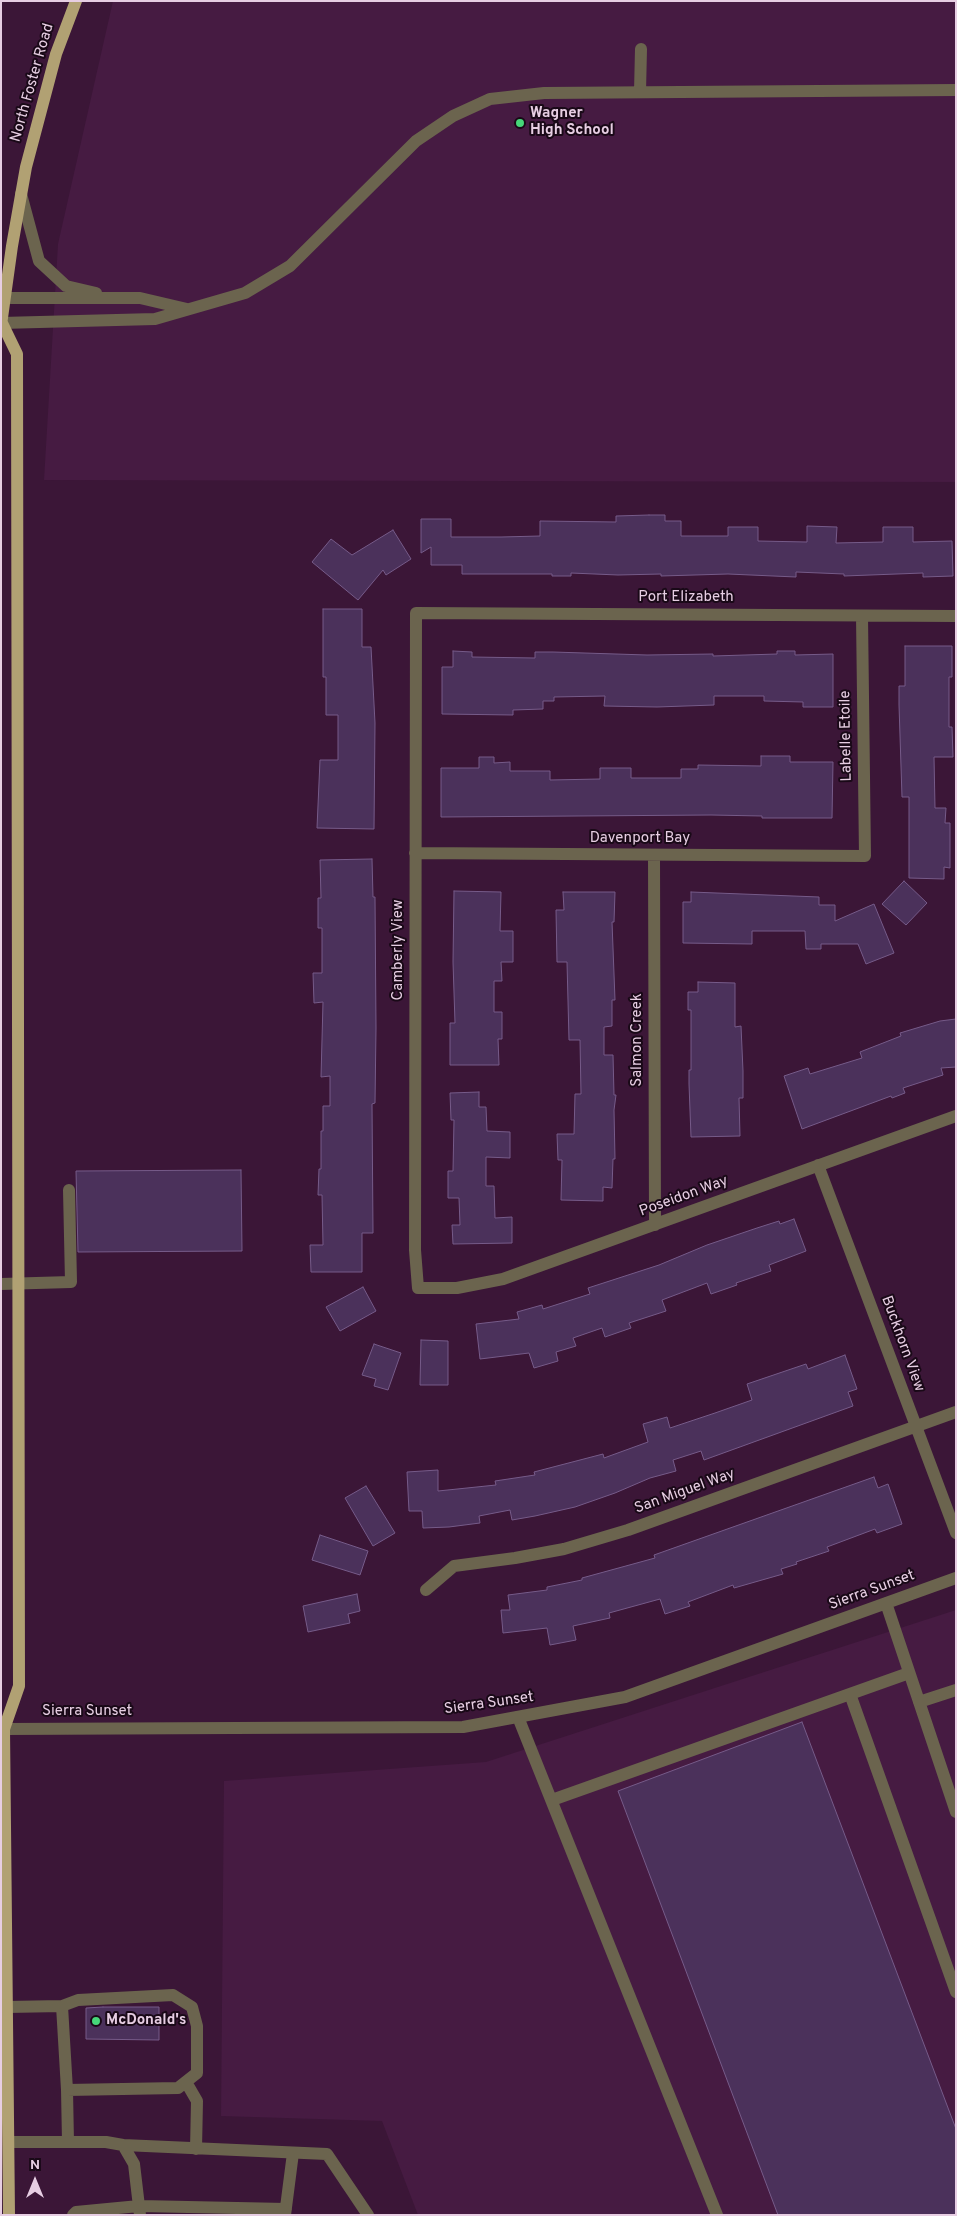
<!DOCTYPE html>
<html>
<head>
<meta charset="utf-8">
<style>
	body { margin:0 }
	#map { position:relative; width:957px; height:2216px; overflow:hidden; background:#3b1637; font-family:Overpass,sans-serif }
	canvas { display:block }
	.frame { position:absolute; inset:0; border:2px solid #e7cee3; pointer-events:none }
	.north { position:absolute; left:10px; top:2156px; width:50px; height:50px; -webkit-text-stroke:4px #190917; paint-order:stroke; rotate:0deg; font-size:14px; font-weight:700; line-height:20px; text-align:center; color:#e7cee3 }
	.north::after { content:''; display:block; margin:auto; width:18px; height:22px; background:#e7cee3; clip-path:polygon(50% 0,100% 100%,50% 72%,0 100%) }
</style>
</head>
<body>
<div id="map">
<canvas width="957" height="2216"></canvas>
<div class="frame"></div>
<div class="north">N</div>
</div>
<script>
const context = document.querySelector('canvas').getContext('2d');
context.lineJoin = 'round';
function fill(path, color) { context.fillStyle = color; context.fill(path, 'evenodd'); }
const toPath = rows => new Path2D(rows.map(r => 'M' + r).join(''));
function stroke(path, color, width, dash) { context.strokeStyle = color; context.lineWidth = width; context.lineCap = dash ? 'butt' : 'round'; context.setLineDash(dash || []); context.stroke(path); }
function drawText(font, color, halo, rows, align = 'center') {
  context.font = font + ' Overpass,sans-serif'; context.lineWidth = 4; context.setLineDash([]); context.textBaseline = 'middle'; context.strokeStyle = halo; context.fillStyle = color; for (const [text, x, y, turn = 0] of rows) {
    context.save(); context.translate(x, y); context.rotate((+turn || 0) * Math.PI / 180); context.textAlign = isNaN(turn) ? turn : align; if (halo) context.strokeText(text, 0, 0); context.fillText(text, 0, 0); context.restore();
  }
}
fill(toPath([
	[113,1,956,1,956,482,44,480,58,244],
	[956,1610,956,2215,418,2215,382,2121,221,2116,224,1781,486,1762]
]), '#461b42');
const building = toPath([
	[649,515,665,515,665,521,681,521,681,536,728,536,728,527,758,527,758,541,807,542,807,526,837,527,836,543,883,542,883,527,913,527,913,542,952,541,953,576,923,577,923,573,844,576,844,574,796,572,796,577,728,574,661,576,661,574,618,575,571,573,571,576,552,576,552,574,462,574,462,565,431,565,431,547,421,553,421,519,451,519,451,537,501,537,540,536,540,521,616,522,616,516,649,515],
	[393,530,411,559,386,575,383,570,358,600,312,562,331,539,352,555,393,530],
	[323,609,362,609,362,647,371,647,375,723,374,829,317,828,320,760,338,760,338,715,326,715,326,677,323,677,323,609],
	[905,646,952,646,952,677,949,677,949,727,952,727,953,757,934,757,935,808,946,808,945,823,950,823,950,868,944,867,944,879,909,878,909,797,902,797,899,705,899,686,905,686,905,646],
	[453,651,472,652,472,657,535,658,535,652,553,652,647,655,713,654,713,656,777,654,777,651,795,651,795,655,833,654,833,707,803,707,803,702,764,701,764,696,714,696,714,705,657,707,604,706,605,696,554,697,554,701,543,701,543,709,513,710,513,715,442,714,442,667,453,667,453,651],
	[761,756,790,756,790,762,833,762,832,818,762,818,762,816,711,815,441,817,441,768,479,768,479,757,494,757,494,763,510,762,510,771,550,771,550,780,600,779,600,768,631,768,631,778,681,778,681,769,698,769,698,765,761,766,761,756],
	[372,859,373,897,375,897,376,1028,375,1103,372,1104,373,1233,362,1233,362,1272,311,1272,310,1245,323,1245,322,1195,318,1195,319,1169,321,1169,321,1131,323,1131,323,1106,330,1106,330,1076,321,1077,323,1002,314,1003,313,973,322,973,322,928,318,928,318,898,321,898,320,860,372,859],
	[904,881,927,903,906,925,882,904,904,881],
	[454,891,501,892,500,931,513,931,513,962,501,962,502,981,494,981,494,1012,502,1012,502,1039,498,1039,499,1065,450,1065,450,1023,455,1023,453,962,454,891],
	[563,892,615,892,614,922,612,922,615,1000,612,1000,612,1026,604,1027,604,1055,613,1055,614,1095,616,1095,614,1110,615,1159,613,1159,612,1188,603,1187,603,1201,561,1200,562,1160,558,1160,557,1134,574,1134,575,1094,581,1094,580,1040,569,1040,567,962,557,962,556,910,564,910,563,892],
	[691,892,819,897,819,905,835,905,835,921,874,904,894,953,866,964,858,944,821,944,821,949,806,949,805,931,752,931,752,944,683,943,683,902,691,902,691,892],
	[698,982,735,983,735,1027,741,1026,743,1071,743,1098,739,1098,740,1136,691,1137,689,1084,689,1070,691,1070,691,1010,688,1010,688,992,698,992,698,982],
	[956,1019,956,1067,941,1068,943,1075,903,1088,905,1093,892,1098,891,1096,802,1129,784,1076,808,1068,810,1074,862,1058,860,1052,901,1036,900,1033,940,1021,956,1019],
	[479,1092,479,1107,486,1107,487,1131,510,1132,510,1158,486,1157,486,1186,494,1186,495,1218,512,1217,512,1243,453,1244,452,1225,460,1225,459,1198,448,1198,448,1171,453,1171,454,1120,451,1120,450,1093,479,1092],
	[241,1170,242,1251,78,1252,76,1171,241,1170],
	[794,1219,806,1251,769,1265,771,1271,736,1283,737,1285,711,1294,707,1283,662,1300,666,1311,629,1323,631,1328,605,1337,602,1328,573,1338,576,1346,556,1352,558,1361,534,1368,529,1353,480,1359,476,1324,519,1319,517,1312,542,1305,543,1309,590,1294,588,1288,659,1265,707,1245,757,1228,779,1221,780,1224,794,1219],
	[363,1287,376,1311,340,1331,326,1307,363,1287],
	[421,1340,448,1341,448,1385,420,1385,421,1340],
	[374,1344,401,1353,388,1390,374,1386,376,1379,362,1375,374,1344],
	[845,1355,857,1389,848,1392,853,1406,704,1460,701,1451,673,1460,676,1471,650,1478,615,1493,575,1507,535,1516,512,1520,510,1510,479,1516,480,1523,449,1527,423,1528,422,1511,409,1511,407,1472,438,1470,438,1491,496,1485,495,1481,535,1475,534,1472,603,1454,604,1458,648,1442,643,1424,667,1417,670,1428,715,1413,752,1400,747,1384,806,1364,808,1369,845,1355],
	[874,1477,878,1488,888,1484,902,1524,877,1533,875,1529,827,1547,829,1551,796,1562,797,1564,781,1569,783,1574,734,1588,733,1585,688,1602,690,1606,665,1614,660,1599,609,1613,610,1618,573,1626,576,1640,550,1645,547,1628,503,1633,501,1610,510,1610,508,1595,547,1590,547,1587,582,1580,582,1578,655,1558,654,1555,874,1477],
	[366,1486,395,1533,373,1546,345,1498,366,1486],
	[320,1535,368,1551,360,1575,312,1560,320,1535],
	[357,1594,360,1611,348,1614,350,1623,308,1632,303,1606,357,1594],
	[802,1722,956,2129,956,2215,778,2215,618,1791,802,1722],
	[103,2007,159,2007,159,2040,86,2039,86,2008,103,2007]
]);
fill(building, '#4b315b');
stroke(building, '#765b89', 1);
stroke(toPath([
	[640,92,641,49],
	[21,194,39,261,66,286,96,293],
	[1,298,140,298,187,309],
	[1,323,155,319,245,293,290,266,416,141,453,116,490,99,544,93,956,90],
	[956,616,416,613,415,1250,418,1288,457,1288,503,1279,956,1116],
	[415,853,865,856,862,616],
	[654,855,655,1225],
	[818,1165,956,1533],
	[1,1284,71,1282,69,1190],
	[426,1590,454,1566,515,1558,564,1549,628,1530,956,1412],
	[886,1603,956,1812],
	[850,1694,956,1992],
	[919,1702,956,1690],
	[518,1717,717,2215],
	[4,1729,463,1727,625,1697,956,1578],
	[552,1800,909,1673],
	[7,2007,62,2006,78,2000,173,1995,192,2007,197,2026,197,2073,178,2088,67,2090,62,2006],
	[186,2082,197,2101,196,2149],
	[67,2090,68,2142],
	[9,2142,106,2142,123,2145,134,2164,140,2215],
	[123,2145,327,2154,368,2215],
	[73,2215,76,2212,139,2206,286,2209],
	[285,2215,293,2153]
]), '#6b644e', 12);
stroke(toPath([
	[2,323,17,354,19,1686,4,1729,9,2215],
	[1,325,12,246,26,167,56,54,76,1]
]), '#b1a173', 12);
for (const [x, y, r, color] of [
	[520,123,5,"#46d779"],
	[96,2021,5,"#46d779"]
]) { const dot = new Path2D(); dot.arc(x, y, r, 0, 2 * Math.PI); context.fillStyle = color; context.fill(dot); stroke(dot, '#190917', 2); }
drawText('15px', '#e7cee3', '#190917', [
	["North Foster Road",33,83,-74],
	["Port Elizabeth",686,598],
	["Labelle Etoile",847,736,-91],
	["Davenport Bay",640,839],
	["Camberly View",399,950,-90],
	["Salmon Creek",638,1040,-90],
	["Poseidon Way",684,1197,-20],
	["Buckhorn View",902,1344,70],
	["San Miguel Way",685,1492,-20],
	["Sierra Sunset",872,1591,-20],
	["Sierra Sunset",489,1704,-8],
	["Sierra Sunset",87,1712]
]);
drawText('bold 15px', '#e7cee3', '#190917', [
	["Wagner",530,114],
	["High School",530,131],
	["McDonald's",106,2021]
], 'left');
</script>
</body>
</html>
